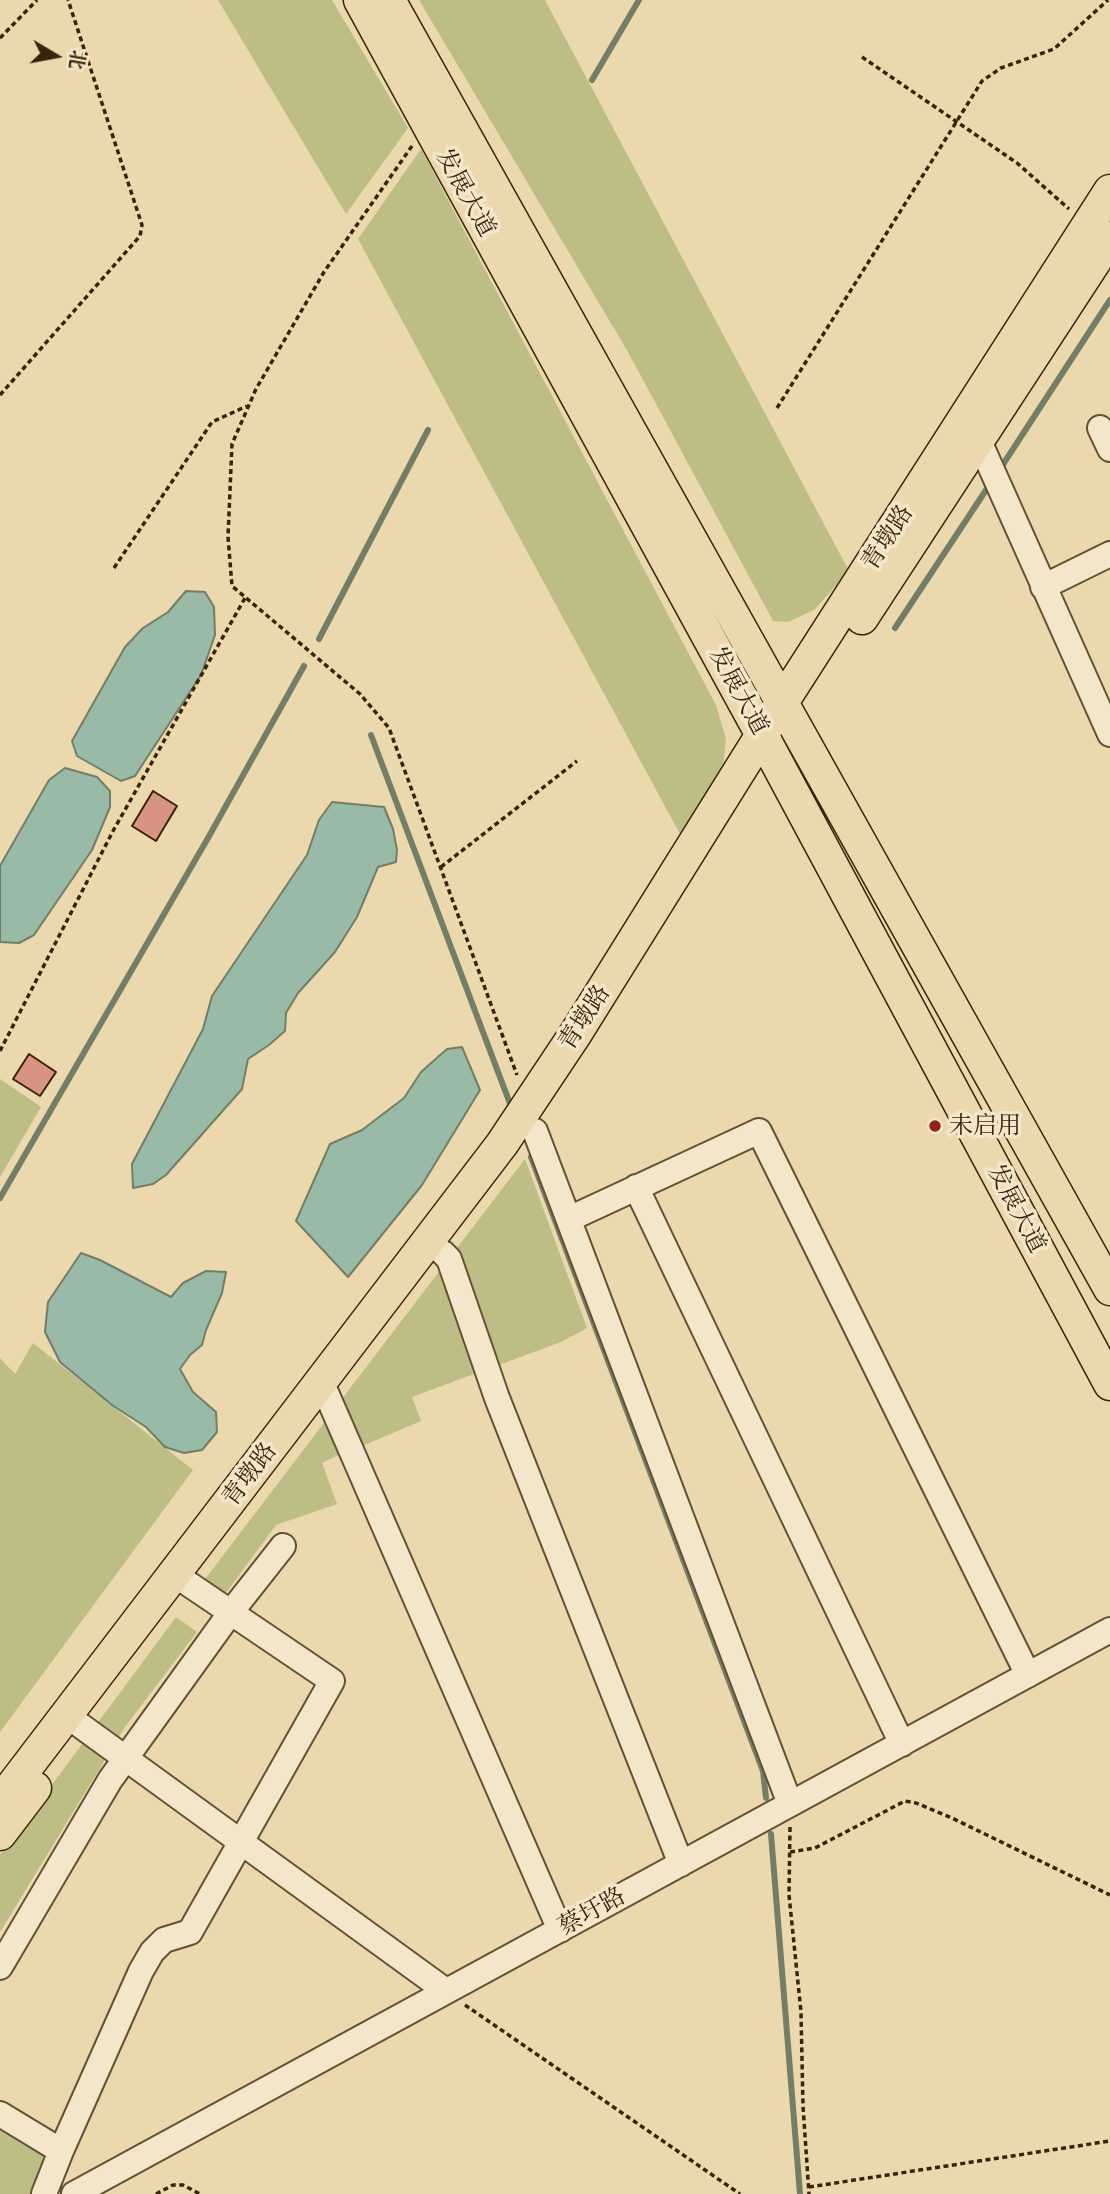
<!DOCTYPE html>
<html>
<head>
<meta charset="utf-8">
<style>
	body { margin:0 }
	#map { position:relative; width:1110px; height:2194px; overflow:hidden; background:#ecd8ad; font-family:"EB Garamond","Noto Serif SC",serif }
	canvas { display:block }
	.north { position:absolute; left:21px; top:21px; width:70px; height:70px; -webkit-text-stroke:5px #f3e6ca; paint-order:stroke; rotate:100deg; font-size:19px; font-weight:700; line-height:28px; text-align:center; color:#37240a }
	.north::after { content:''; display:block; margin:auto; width:24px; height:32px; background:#37240a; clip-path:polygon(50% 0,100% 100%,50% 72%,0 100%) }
</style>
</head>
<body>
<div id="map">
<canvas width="1110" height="2194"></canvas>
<div class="north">北</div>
</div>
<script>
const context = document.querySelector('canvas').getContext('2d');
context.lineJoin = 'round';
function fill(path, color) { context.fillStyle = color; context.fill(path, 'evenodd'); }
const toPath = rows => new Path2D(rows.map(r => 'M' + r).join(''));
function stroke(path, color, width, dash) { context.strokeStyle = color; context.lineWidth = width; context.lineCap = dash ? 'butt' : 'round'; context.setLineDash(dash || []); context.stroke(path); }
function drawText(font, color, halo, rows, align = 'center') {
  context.font = font + ' "EB Garamond","Noto Serif SC",serif'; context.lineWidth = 7; context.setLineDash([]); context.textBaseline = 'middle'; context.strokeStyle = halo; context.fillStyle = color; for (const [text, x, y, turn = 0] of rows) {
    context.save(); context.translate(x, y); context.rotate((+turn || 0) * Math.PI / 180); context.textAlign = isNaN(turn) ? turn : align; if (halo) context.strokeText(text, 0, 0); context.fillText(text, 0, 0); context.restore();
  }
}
fill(toPath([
	[218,0,332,0,408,128,346,214],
	[419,0,545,0,849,571,814,610,788,622,773,621,628,352],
	[421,149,716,705,726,739,723,768,680,834,358,239],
	[0,1079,41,1107,0,1177],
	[525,1159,587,1328,561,1342,412,1397,421,1421,360,1447,341,1400],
	[33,1343,193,1470,0,1732,0,1358,15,1374],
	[330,1415,345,1452,322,1463,337,1504,276,1525,223,1597,202,1583],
	[176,1617,197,1632,125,1727,0,1932,0,1855],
	[0,2105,57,2141,36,2194,0,2194]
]), '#bdbd86');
const water = toPath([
	[186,591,205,592,214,607,215,635,201,675,135,776,121,781,77,756,72,741,125,647,143,628,168,612,186,591],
	[65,768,97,777,110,791,110,807,92,850,34,935,19,943,0,942,0,866,49,780,65,768],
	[332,802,384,807,393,829,397,850,396,862,378,867,357,917,335,952,298,993,286,1013,285,1031,269,1045,248,1059,242,1089,166,1175,153,1184,133,1188,132,1164,203,1029,212,996,307,855,319,820,332,802],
	[462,1047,480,1090,422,1185,348,1277,296,1221,330,1144,362,1130,404,1098,421,1072,447,1049,462,1047],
	[81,1253,100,1260,171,1297,183,1283,206,1271,226,1272,222,1293,206,1330,202,1345,190,1355,180,1369,193,1392,216,1412,217,1432,202,1450,184,1453,165,1447,146,1427,112,1405,60,1362,45,1332,48,1302,81,1253]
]);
fill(water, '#99baa6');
stroke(water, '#727e68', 2);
stroke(toPath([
	[592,80,639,0],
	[1000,469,1110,300],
	[895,628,990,484],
	[319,639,428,430],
	[371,735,512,1109],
	[531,1157,763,1771,766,1798],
	[0,1198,208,838,304,666],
	[771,1834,800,2194]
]), '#727e68', 6);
const building = toPath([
	[153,791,177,806,156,841,132,826,153,791],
	[29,1054,56,1072,40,1096,13,1079,29,1054]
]);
fill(building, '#d89382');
stroke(building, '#37240a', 2);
const minor = toPath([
	[1100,428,1110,449],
	[979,441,1110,734],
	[1043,587,1110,554],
	[535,1131,790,1804],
	[636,1187,902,1744],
	[569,1219,759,1131,1028,1675],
	[443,1253,449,1259,497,1398,681,1864],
	[321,1381,560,1930],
	[66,1715,446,1991],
	[0,1967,110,1780,231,1612,283,1546],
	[0,2114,61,2151],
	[44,2194,61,2151,141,1971,152,1952,164,1940,190,1932,332,1681,174,1574],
	[74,2194,1110,1630]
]);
const major = toPath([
	[360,0,762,735,1110,1384],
	[389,0,1110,1289],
	[862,618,1110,238],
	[0,1802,502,1144,576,1033,783,701,1110,191],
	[0,1834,35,1788]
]);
stroke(minor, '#645133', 28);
stroke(major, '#37240a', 35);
stroke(toPath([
	[0,38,37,0],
	[862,57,1017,163,1069,209],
	[412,146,324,272,256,389,232,444,228,537,232,586,360,694,389,728,517,1075],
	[0,395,140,236,142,225,68,0],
	[777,408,982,81,1001,68,1054,49,1108,0],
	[114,568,212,422,247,406],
	[441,867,577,761],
	[0,1051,113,831,245,598],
	[790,1827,789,1895,801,2012,803,2106,809,2194],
	[790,1852,815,1848,905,1801,916,1803,952,1818,1110,1895],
	[465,2005,740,2194],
	[809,2187,1110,2141],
	[156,2194,173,2185,183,2185,200,2194]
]), '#37240a', 3.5, [5, 3.5]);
stroke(minor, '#f3e6ca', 24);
stroke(major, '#ecd8ad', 32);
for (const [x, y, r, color] of [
	[935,1126,7,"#8f2418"]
]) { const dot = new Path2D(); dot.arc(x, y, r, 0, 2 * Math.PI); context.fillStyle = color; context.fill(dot); stroke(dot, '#f3e6ca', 2.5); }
drawText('24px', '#37240a', '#f3e6ca', [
	["发展大道",465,193,61],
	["青墩路",888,538,-57],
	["发展大道",738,691,61],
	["青墩路",585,1018,-57],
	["发展大道",1016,1209,62],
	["青墩路",250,1475,-53],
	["蔡圩路",592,1912,-29]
]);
drawText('24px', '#37240a', '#f3e6ca', [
	["未启用",949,1126]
], 'left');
</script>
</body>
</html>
